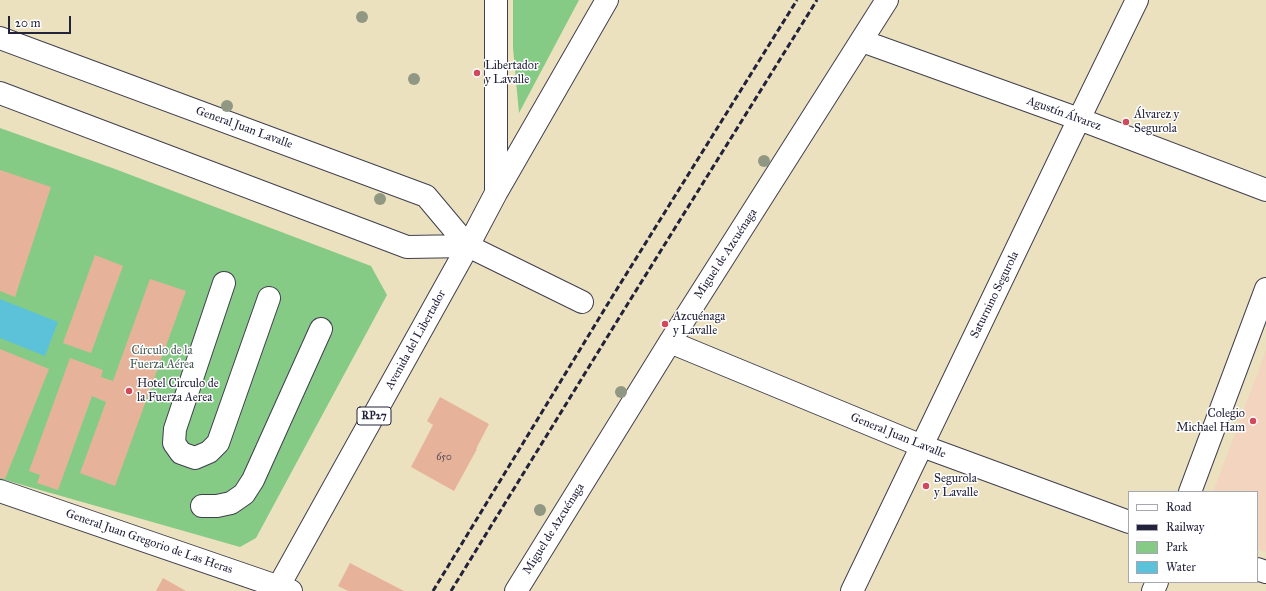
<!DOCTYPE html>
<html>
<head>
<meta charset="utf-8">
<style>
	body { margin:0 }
	#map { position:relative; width:1266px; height:591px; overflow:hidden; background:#ece1be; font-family:"IM FELL Great Primer",serif }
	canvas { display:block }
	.legend { position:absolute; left:1128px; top:491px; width:130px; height:92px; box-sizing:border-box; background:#fff; border:1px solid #a7a7b1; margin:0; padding:5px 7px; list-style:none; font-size:12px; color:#22223b }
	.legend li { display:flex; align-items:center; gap:8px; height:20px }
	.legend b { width:20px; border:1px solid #a7a7b1 }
	.scale { position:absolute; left:8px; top:16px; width:63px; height:18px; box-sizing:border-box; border:2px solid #22223b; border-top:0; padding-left:5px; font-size:12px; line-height:14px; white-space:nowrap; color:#22223b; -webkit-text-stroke:3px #fff; paint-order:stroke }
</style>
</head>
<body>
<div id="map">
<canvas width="1266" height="591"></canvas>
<ul class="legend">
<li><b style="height:5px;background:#fff"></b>Road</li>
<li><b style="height:5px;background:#22223b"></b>Railway</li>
<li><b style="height:11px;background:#86cb85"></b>Park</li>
<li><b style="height:11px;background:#5cc2da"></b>Water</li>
</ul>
<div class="scale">20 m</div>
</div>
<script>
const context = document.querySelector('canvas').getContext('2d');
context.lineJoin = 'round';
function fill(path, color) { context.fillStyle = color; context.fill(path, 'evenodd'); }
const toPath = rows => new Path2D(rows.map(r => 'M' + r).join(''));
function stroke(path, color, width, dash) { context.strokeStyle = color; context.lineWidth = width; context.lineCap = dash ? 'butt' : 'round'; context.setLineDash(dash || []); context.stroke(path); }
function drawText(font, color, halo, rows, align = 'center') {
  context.font = font + ' "IM FELL Great Primer",serif'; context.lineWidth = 3; context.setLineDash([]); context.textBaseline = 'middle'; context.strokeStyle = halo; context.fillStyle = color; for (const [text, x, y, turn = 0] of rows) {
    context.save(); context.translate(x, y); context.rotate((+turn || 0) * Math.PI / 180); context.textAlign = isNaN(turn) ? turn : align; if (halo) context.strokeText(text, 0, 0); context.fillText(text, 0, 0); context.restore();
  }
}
fill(toPath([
	[1266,350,1266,552,1257,549,1257,492,1213,492]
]), '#f3d4bf');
fill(toPath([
	[513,0,579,0,519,113,513,48],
	[0,128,115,169,371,266,387,295,256,538,240,547,5,480,0,493]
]), '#86cb85');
fill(toPath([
	[0,299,58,322,45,356,0,338]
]), '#5cc2da');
fill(toPath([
	[0,170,51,187,15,297,0,291],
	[95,255,123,266,91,353,63,343],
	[150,279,186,291,115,486,80,473,106,402,92,396,58,490,37,483,40,475,29,471,70,358,103,370,101,377,113,381],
	[0,349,49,369,5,479,0,478],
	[440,397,489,424,476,449,477,449,454,491,411,467,433,425,427,421],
	[350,563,404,591,348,591,338,586],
	[163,578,186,591,156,591]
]), '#e6b39a');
const minor = toPath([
	[0,38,426,196,468,246,582,302],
	[862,41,1079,119,1266,190],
	[0,93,407,247,468,246],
	[224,283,175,429,174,443,181,453,195,458,209,452,218,443,269,298],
	[670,342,922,446,1129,522],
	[0,491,291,591],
	[1190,492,1266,289],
	[202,506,217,506,231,503,244,494,253,480,321,329],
	[1257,569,1266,572],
	[516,591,670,342,887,0],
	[852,591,1079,119,1137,0],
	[1153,591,1157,582]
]);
const major = toPath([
	[496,0,496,191],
	[276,591,468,246,496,193,607,0]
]);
stroke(minor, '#403f4f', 24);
stroke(major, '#403f4f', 24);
stroke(minor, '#fff', 22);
stroke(major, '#fff', 22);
stroke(toPath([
	[433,591,612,297,797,0],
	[451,591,627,305,817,0]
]), '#22223b', 3, [6, 3]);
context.fillStyle = '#909884';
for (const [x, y] of [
	[362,17],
	[414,79],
	[227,106],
	[764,161],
	[380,199],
	[621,392],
	[540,510]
]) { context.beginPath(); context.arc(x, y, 6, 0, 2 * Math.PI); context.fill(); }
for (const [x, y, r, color] of [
	[477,73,4,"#d1495b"],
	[1126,122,4,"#d1495b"],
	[665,324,4,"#d1495b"],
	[129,391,4,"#d1495b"],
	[1253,421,4,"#d1495b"],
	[926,486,4,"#d1495b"]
]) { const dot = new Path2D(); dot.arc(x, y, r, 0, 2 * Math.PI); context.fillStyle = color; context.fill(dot); stroke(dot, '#fff', 1.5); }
drawText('10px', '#534653', null, [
	["650",444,458]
]);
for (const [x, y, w] of [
	[374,416,34]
]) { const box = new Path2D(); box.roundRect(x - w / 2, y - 9, w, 18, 3); context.fillStyle = '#fff'; context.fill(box); stroke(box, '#22223b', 1); }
drawText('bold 11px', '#22223b', null, [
	["RP27",374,416]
]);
drawText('12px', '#22223b', '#fff', [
	["Libertador",485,66],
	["y Lavalle",485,80],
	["Álvarez y",1134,115],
	["Segurola",1134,129],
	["Azcuénaga",673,317],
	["y Lavalle",673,331],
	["Hotel Circulo de",137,384],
	["la Fuerza Aerea",137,398],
	["Colegio",1245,414,"right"],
	["Michael Ham",1245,428,"right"],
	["Segurola",934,479],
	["y Lavalle",934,493]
], 'left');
drawText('12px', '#22223b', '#fff', [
	["Agustín Álvarez",1064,114,20],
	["General Juan Lavalle",244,128,20],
	["Miguel de Azcuénaga",726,254,-57],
	["Saturnino Segurola",995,295,-64],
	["Avenida del Libertador",416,340,-61],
	["General Juan Lavalle",898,436,22],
	["Miguel de Azcuénaga",554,529,-58],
	["General Juan Gregorio de Las Heras",149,542,19]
]);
drawText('12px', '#455d55', '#fff', [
	["Círculo de la",162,351],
	["Fuerza Aérea",162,365]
]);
</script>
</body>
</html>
